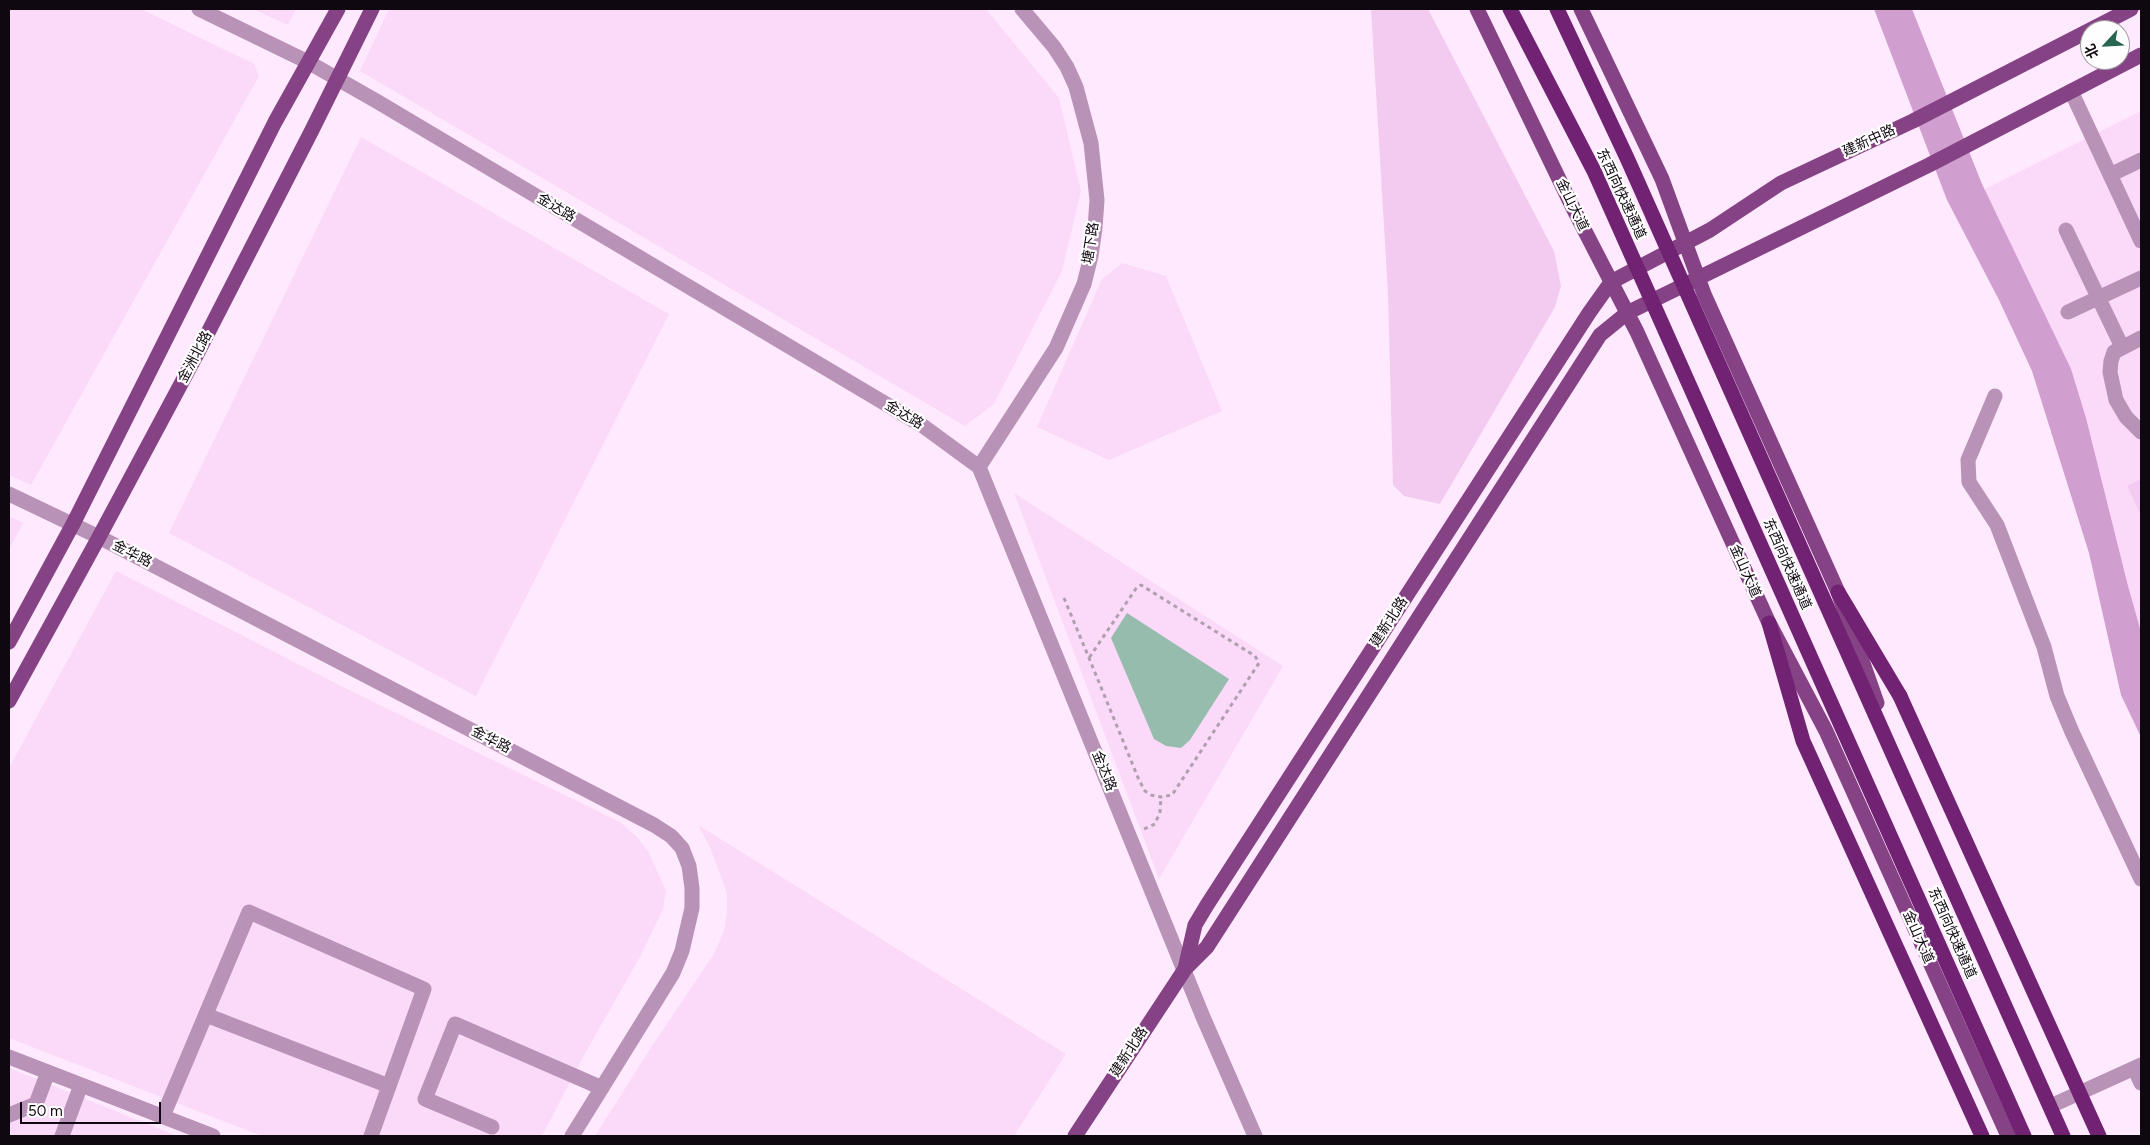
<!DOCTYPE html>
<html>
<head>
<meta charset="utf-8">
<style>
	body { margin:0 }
	#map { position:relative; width:2150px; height:1145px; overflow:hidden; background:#ffe9fe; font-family:Figtree,"Noto Sans SC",sans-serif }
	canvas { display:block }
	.frame { position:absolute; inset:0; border:10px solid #100810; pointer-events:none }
	.north { position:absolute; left:2080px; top:20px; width:50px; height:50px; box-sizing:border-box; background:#fefefe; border:1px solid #9f9c9f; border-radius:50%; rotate:245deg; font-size:14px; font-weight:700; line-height:20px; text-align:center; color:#100810 }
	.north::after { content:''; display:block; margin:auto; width:18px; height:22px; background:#286551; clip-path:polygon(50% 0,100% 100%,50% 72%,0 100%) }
	.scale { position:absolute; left:20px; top:1102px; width:141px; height:22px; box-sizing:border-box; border:2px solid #100810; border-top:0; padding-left:6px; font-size:15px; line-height:18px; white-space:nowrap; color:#100810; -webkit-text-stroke:4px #fefefe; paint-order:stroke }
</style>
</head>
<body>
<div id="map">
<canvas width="2150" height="1145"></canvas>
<div class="frame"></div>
<div class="north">北</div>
<div class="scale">50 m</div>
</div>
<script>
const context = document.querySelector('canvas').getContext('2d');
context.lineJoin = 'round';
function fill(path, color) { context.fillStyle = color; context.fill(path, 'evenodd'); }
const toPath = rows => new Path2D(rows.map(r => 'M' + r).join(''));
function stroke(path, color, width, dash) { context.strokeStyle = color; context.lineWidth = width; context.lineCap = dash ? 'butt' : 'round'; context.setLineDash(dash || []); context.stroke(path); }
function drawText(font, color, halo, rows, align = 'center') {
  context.font = font + ' Figtree,"Noto Sans SC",sans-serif'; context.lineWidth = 4.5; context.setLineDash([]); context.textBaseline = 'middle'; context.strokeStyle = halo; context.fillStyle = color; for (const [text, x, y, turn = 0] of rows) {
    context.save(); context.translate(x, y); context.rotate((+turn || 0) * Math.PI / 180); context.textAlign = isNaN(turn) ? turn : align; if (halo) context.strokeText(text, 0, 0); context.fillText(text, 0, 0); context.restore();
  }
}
fill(toPath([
	[9,9,141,9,254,64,259,76,31,485,9,475],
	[253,9,296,9,288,25],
	[389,9,986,9,1059,98,1081,191,1062,271,994,404,965,426,360,71],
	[2141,111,2141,649,1981,191],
	[361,137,669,314,476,696,169,533],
	[1122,263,1166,276,1222,411,1109,460,1037,427,1102,279],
	[1014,493,1283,666,1159,879],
	[9,516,23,523,9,550],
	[116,571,345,688,620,822,637,837,649,853,666,891,663,909,641,955,583,1057,542,1136,262,1136,9,1038,9,768],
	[698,825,1066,1054,1014,1136,595,1136,652,1046,714,954,724,931,727,912,727,893,709,845],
	[9,1068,177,1136,9,1136]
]), '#fbd9f9');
fill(toPath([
	[1371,9,1428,9,1554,251,1561,286,1555,307,1440,504,1404,496,1393,485,1388,293],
	[2141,479,2141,515,2127,486]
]), '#f3cbf1');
fill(toPath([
	[1874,9,1912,9,1982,184,2071,369,2086,418,2128,586,2141,632,2141,737,2121,695,2089,553,2032,371,1999,300,1947,200]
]), '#d19ed0');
fill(toPath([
	[1127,613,1229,679,1190,740,1181,748,1166,746,1154,739,1111,638]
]), '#96bcad');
stroke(toPath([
	[1064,598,1089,658,1139,780,1145,791,1151,795,1161,797,1172,795,1259,663,1255,656,1141,585,1137,587,1089,658],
	[1144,829,1155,824,1160,812,1161,797]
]), '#b09faf', 3, [4, 4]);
stroke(toPath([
	[199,9,308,62,378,102,923,426,979,467,1203,1017,1255,1136],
	[2071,91,2141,241],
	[2110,175,2141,160],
	[2066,230,2122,347],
	[2068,312,2141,278],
	[2141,338,2114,352,2111,361,2110,372,2116,400,2126,417,2141,432],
	[1995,396,1968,460,1969,482,1997,525,2044,647,2057,696,2072,732,2141,879],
	[979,467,1056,348,1084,284,1091,256,1095,228,1097,200,1091,143,1076,87,1067,67,1054,47,1022,9],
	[9,494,99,537,654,825,671,836,682,848,689,866,692,888,692,908,682,951,673,973,572,1136],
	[206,1015,389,1086],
	[9,1057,213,1136],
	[2134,1068,2141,1083],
	[2055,1104,2141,1065],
	[9,1115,36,1104,48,1072],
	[163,1116,249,912,424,989,371,1136],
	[492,1127,425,1099,455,1024,602,1088],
	[62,1136,81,1085]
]), '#b993b7', 15);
stroke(toPath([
	[1477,9,1572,206,1637,332,1769,623,1826,731,2008,1136],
	[1581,9,1662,179,1704,294,1838,592,1877,703],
	[9,642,73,524,275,122,338,9],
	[9,701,99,537,197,354,312,130,372,9],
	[1185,969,1195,925,1207,905,1589,313,1611,282,1710,230,1781,183,1913,121,2131,9],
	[1075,1136,1185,969,1207,947,1600,335,1627,313,1929,165,2141,55]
]), '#854385', 15);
stroke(toPath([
	[1838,592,1900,696],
	[1769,623,1803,741,1982,1136]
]), '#712272', 15);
stroke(toPath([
	[1510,9,1594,171,2024,1136],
	[1557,9,1627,158,2063,1136],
	[1900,696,2099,1136]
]), '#712272', 15);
drawText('14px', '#100810', '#fefefe', [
	["建新中路",1869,141,-25],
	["东西向快速通道",1621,194,65],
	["金山大道",1572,205,64],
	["金达路",556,208,31],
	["塘下路",1091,243,-81],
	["金洲北路",195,357,-62],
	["金达路",904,415,31],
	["金华路",132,554,27],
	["东西向快速通道",1787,564,66],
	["金山大道",1745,571,66],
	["建新北路",1389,622,-57],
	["金华路",491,740,27],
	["金达路",1104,771,68],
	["东西向快速通道",1952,933,66],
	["金山大道",1918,937,66],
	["建新北路",1129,1052,-57]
]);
</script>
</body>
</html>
